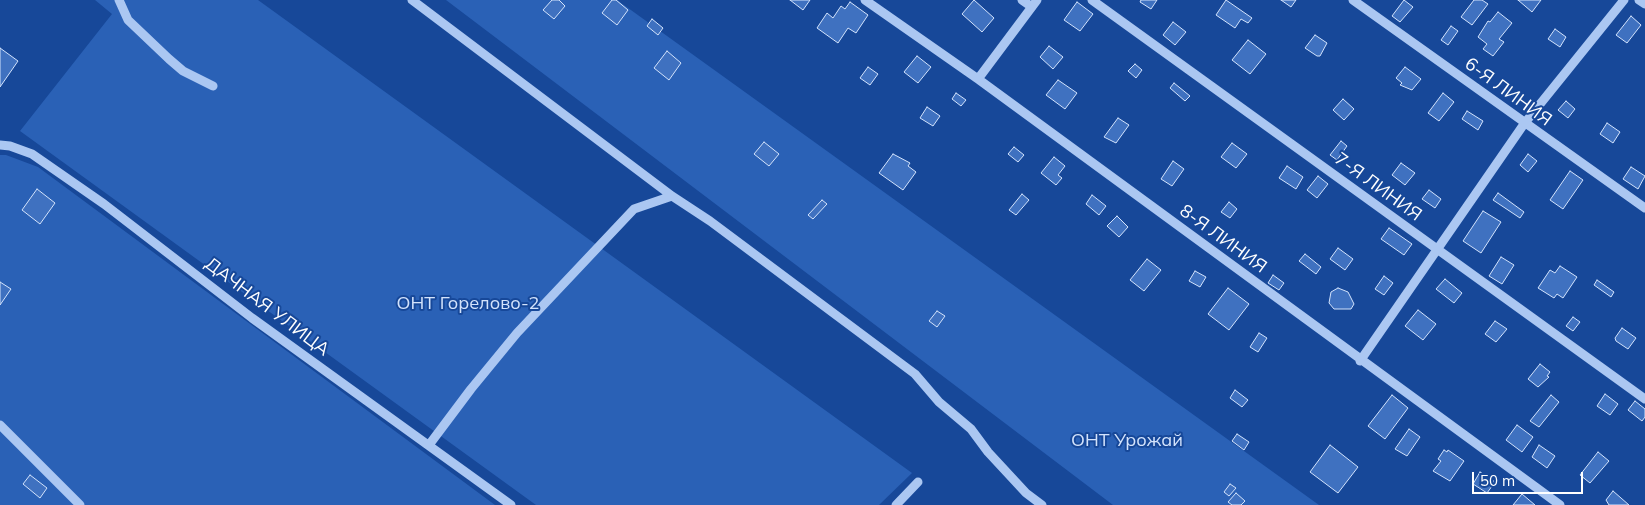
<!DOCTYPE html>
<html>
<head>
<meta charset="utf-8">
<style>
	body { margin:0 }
	#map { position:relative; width:1645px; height:505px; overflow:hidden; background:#174899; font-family:Mulish,sans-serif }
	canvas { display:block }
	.scale { position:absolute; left:1472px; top:472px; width:111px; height:22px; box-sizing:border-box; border:2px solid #fff; border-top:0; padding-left:6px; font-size:15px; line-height:18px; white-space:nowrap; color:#fff; -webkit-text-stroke:4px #174899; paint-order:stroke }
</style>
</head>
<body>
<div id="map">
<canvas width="1645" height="505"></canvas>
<div class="scale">50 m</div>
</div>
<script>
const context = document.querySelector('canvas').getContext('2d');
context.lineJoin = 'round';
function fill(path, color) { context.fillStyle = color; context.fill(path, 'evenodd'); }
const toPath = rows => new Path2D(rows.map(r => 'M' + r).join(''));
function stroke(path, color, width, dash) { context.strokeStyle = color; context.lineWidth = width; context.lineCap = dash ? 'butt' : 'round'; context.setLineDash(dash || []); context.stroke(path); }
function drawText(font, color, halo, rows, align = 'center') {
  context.font = font + ' Mulish,sans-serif'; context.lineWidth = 4; context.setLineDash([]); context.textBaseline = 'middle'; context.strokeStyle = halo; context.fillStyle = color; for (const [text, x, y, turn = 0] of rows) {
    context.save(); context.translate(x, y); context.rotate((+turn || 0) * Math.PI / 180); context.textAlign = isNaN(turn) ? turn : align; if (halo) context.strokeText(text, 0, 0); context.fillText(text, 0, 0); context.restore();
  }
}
fill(toPath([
	[95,0,258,0,912,473,879,505,536,505,20,131,112,14],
	[446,0,617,0,1319,505,1113,505],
	[0,155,6,155,38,167,495,505,0,505]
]), '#2a61b6');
const building = toPath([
	[552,0,559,0,565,6,554,19,543,10,552,0],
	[612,0,616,0,628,10,617,25,602,13,612,0],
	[790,0,810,0,803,10,790,0],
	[974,0,994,18,982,32,962,14,974,0],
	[1141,0,1157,0,1151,9,1140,2,1141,0],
	[1226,0,1252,18,1248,23,1241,19,1235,28,1216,15,1226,0],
	[1281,0,1296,0,1291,7,1281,0],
	[1404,0,1413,7,1400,22,1392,16,1404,0],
	[1474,0,1482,0,1488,4,1472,25,1461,17,1474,0],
	[1518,0,1541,0,1532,12,1518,0],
	[850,2,868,15,856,33,848,28,838,43,817,28,827,13,833,18,841,6,845,9,850,2],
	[1077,2,1093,14,1080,31,1064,20,1077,2],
	[1498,12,1512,23,1499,39,1504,42,1493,56,1483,49,1487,44,1478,37,1488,21,1490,22,1498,12],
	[1631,16,1641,25,1627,43,1616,35,1631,16],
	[652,19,663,28,658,35,647,26,652,19],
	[1173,22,1186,32,1175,45,1163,35,1173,22],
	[1451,26,1458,31,1448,45,1441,40,1451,26],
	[1555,29,1566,37,1560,47,1548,39,1555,29],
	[1315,35,1327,43,1320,56,1317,56,1305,48,1315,35],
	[1248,40,1266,54,1250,74,1232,60,1248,40],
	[1049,46,1063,57,1053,69,1040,57,1049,46],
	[0,48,18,61,0,87,0,48],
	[667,51,681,63,669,80,654,68,667,51],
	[917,56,931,67,918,83,904,72,917,56],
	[1135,64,1142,70,1136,78,1128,71,1135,64],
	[868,67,878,74,870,85,860,78,868,67],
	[1405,67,1421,79,1412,90,1400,85,1402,83,1396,78,1405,67],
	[1058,80,1077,93,1065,109,1046,95,1058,80],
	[1174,83,1190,96,1185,101,1170,88,1174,83],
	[956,93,966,100,961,106,952,99,956,93],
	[1443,93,1454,102,1439,121,1428,113,1443,93],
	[1343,99,1354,109,1344,120,1333,110,1343,99],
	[1566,101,1575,109,1568,118,1558,110,1566,101],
	[927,107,940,116,933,126,920,118,927,107],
	[1467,111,1483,121,1478,130,1462,119,1467,111],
	[1118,118,1129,125,1116,143,1104,137,1118,118],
	[1607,123,1620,132,1613,143,1600,134,1607,123],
	[1341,141,1347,146,1337,160,1330,155,1341,141],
	[764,142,779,154,769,166,754,154,764,142],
	[1232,143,1247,154,1236,168,1221,157,1232,143],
	[1014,147,1024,155,1018,162,1008,154,1014,147],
	[893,154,910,163,908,166,916,172,903,190,879,173,893,154],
	[1528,154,1537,161,1528,172,1520,165,1528,154],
	[1054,157,1065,166,1058,175,1062,178,1056,185,1041,173,1054,157],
	[1173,161,1184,169,1172,186,1161,179,1173,161],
	[1401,163,1415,173,1405,185,1392,175,1401,163],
	[1287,166,1303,177,1296,189,1279,178,1287,166],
	[1631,167,1645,176,1638,189,1623,179,1631,167],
	[1570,171,1583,180,1563,209,1550,200,1570,171],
	[1318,176,1328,184,1317,198,1307,190,1318,176],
	[37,189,55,203,40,224,22,210,37,189],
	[1429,190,1441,199,1435,208,1422,199,1429,190],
	[1498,193,1524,212,1520,218,1493,200,1498,193],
	[1022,194,1029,200,1016,215,1009,210,1022,194],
	[1092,195,1106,206,1099,215,1086,204,1092,195],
	[822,200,827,204,813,219,808,215,822,200],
	[1229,202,1237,209,1230,218,1221,212,1229,202],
	[1483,211,1501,222,1481,253,1463,241,1483,211],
	[1117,216,1128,227,1119,237,1107,226,1117,216],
	[1389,228,1412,244,1404,255,1381,239,1389,228],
	[1338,248,1353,259,1345,270,1330,259,1338,248],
	[1305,254,1321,267,1316,274,1299,261,1305,254],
	[1501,257,1514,265,1502,284,1489,276,1501,257],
	[1147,259,1161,270,1144,291,1130,280,1147,259],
	[1560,266,1577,277,1563,298,1557,294,1554,298,1538,288,1550,270,1555,273,1560,266],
	[1195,271,1206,277,1200,287,1189,281,1195,271],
	[1273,275,1284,283,1279,290,1268,283,1273,275],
	[1384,276,1393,283,1384,295,1375,289,1384,276],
	[1445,279,1462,293,1454,303,1436,289,1445,279],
	[1597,280,1614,292,1611,297,1594,285,1597,280],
	[0,282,11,289,0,305,0,282],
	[1228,288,1249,304,1229,330,1208,314,1228,288],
	[1338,288,1348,292,1354,304,1351,309,1334,309,1329,303,1331,292,1338,288],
	[1418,310,1436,324,1423,340,1405,326,1418,310],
	[937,311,945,316,937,327,929,321,937,311],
	[1573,317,1580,322,1573,331,1566,326,1573,317],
	[1495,321,1507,329,1496,342,1485,334,1495,321],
	[1622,328,1636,338,1628,349,1616,341,1615,338,1622,328],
	[1259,333,1267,338,1258,352,1250,347,1259,333],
	[1540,364,1550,372,1547,376,1549,377,1538,387,1528,379,1540,364],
	[1235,390,1248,400,1242,407,1230,398,1235,390],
	[1605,394,1618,404,1610,415,1597,406,1605,394],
	[1392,395,1408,408,1385,439,1368,426,1392,395],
	[1551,395,1559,402,1539,427,1530,421,1551,395],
	[1635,401,1645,409,1645,417,1642,421,1628,410,1635,401],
	[1517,425,1533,437,1522,452,1506,440,1517,425],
	[1409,429,1420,437,1407,456,1395,449,1409,429],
	[1237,434,1249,442,1244,450,1232,441,1237,434],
	[1330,445,1358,467,1338,493,1310,472,1330,445],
	[1539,445,1555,456,1547,468,1532,457,1539,445],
	[1444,450,1447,452,1448,450,1464,461,1450,481,1433,471,1441,461,1438,459,1444,450],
	[1598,452,1609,461,1590,483,1580,475,1598,452],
	[1480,472,1495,482,1487,493,1473,484,1480,472],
	[30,475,47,488,40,498,23,484,30,475],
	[1230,484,1236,488,1229,496,1224,492,1230,484],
	[1613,491,1629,505,1609,505,1606,500,1613,491],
	[1236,493,1245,501,1241,505,1232,505,1228,502,1236,493],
	[1522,494,1535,505,1513,505,1522,494]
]);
fill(building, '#3f71c0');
stroke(building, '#d3e3fc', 1);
stroke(toPath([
	[119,0,128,20,169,59,183,71,213,86],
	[412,0,672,196,710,221,915,374,939,402,971,429,988,452,1026,493,1042,505],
	[865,0,978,79,1560,505],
	[1022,0,1032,7],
	[1092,0,1645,399],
	[1353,0,1645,208],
	[1639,0,1645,4],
	[978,79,1037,0],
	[0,145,10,146,32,154,104,204,252,318,511,505],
	[1360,361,1524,124,1624,0],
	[0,425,80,505],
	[429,445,471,389,517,333,634,209,672,196],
	[896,505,918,482]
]), '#abc7f2', 9);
drawText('18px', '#fff', '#174899', [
	["6-Я ЛИНИЯ",1508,92,36],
	["7-Я ЛИНИЯ",1378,187,36],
	["8-Я ЛИНИЯ",1223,239,36],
	["ДАЧНАЯ УЛИЦА",267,307,37]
]);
drawText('18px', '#d3e3fc', '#174899', [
	["ОНТ Горелово-2",468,304],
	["ОНТ Урожай",1127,441]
]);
</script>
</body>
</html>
